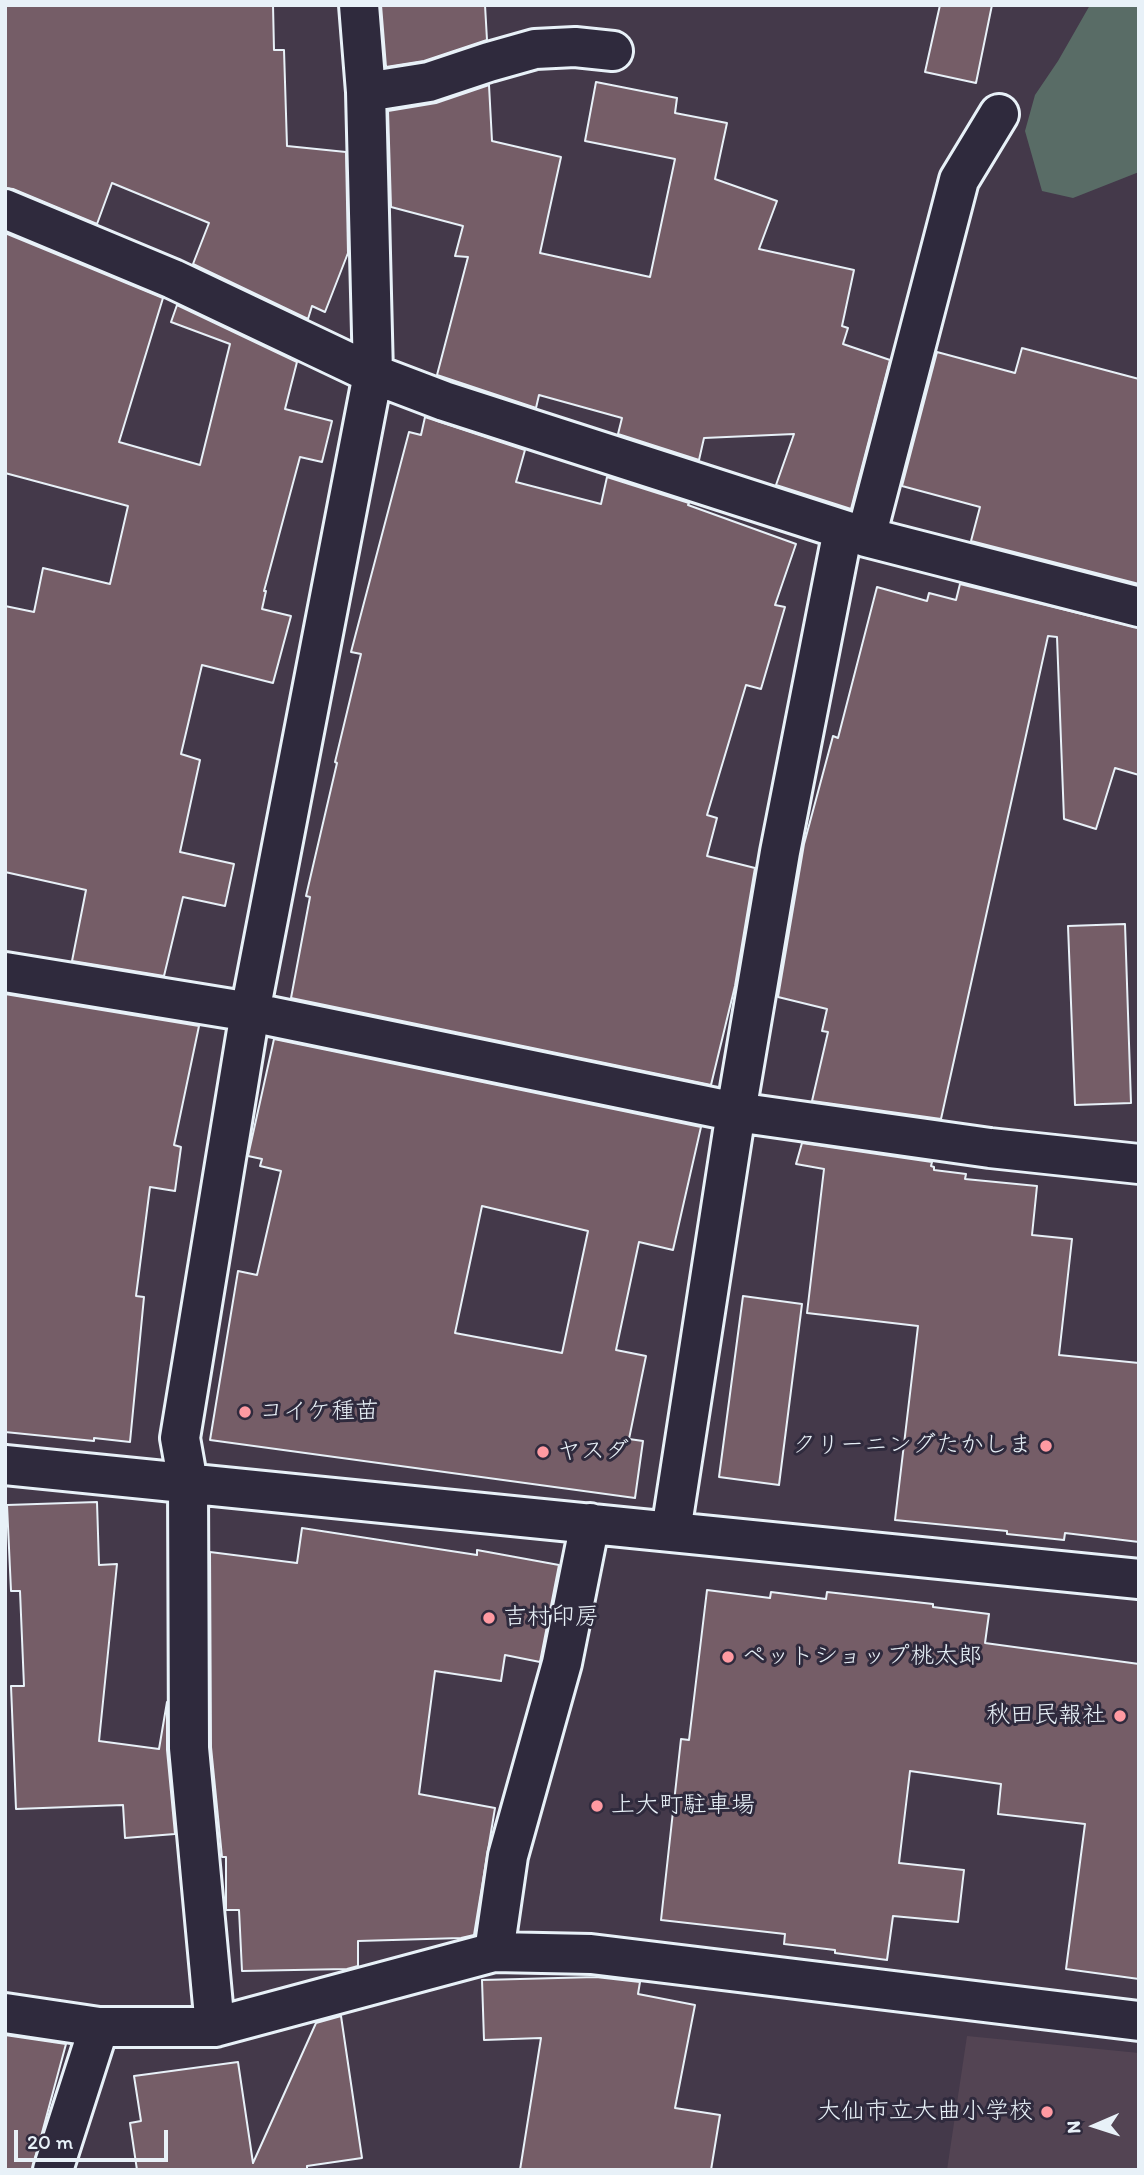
<!DOCTYPE html>
<html>
<head>
<meta charset="utf-8">
<style>
	body { margin:0 }
	#map { position:relative; width:1144px; height:2175px; overflow:hidden; background:#44394a; font-family:Itim,sans-serif }
	canvas { display:block }
	.frame { position:absolute; inset:0; border:7px solid #e8f1f8; pointer-events:none }
	.north { position:absolute; left:1060px; top:2091px; width:70px; height:70px; -webkit-text-stroke:5px #2f2a3d; paint-order:stroke; rotate:267deg; font-size:19px; font-weight:700; line-height:28px; text-align:center; color:#e8f1f8 }
	.north::after { content:''; display:block; margin:auto; width:24px; height:32px; background:#e8f1f8; clip-path:polygon(50% 0,100% 100%,50% 72%,0 100%) }
	.scale { position:absolute; left:14px; top:2130px; width:154px; height:32px; box-sizing:border-box; border:4px solid #e8f1f8; border-top:0; padding-left:9px; font-size:21px; line-height:24px; white-space:nowrap; color:#e8f1f8; -webkit-text-stroke:5px #2f2a3d; paint-order:stroke }
</style>
</head>
<body>
<div id="map">
<canvas width="1144" height="2175"></canvas>
<div class="frame"></div>
<div class="north">N</div>
<div class="scale">20 m</div>
</div>
<script>
const context = document.querySelector('canvas').getContext('2d');
context.lineJoin = 'round';
function fill(path, color) { context.fillStyle = color; context.fill(path, 'evenodd'); }
const toPath = rows => new Path2D(rows.map(r => 'M' + r).join(''));
function stroke(path, color, width, dash) { context.strokeStyle = color; context.lineWidth = width; context.lineCap = dash ? 'butt' : 'round'; context.setLineDash(dash || []); context.stroke(path); }
function drawText(font, color, halo, rows, align = 'center') {
  context.font = font + ' Itim,"Klee One",sans-serif'; context.lineWidth = 6; context.setLineDash([]); context.textBaseline = 'middle'; context.strokeStyle = halo; context.fillStyle = color; for (const [text, x, y, turn = 0] of rows) {
    context.save(); context.translate(x, y); context.rotate((+turn || 0) * Math.PI / 180); context.textAlign = isNaN(turn) ? turn : align; if (halo) context.strokeText(text, 0, 0); context.fillText(text, 0, 0); context.restore();
  }
}
fill(toPath([
	[967,2036,1139,2053,1139,2170,947,2170]
]), '#534453');
fill(toPath([
	[1090,5,1139,5,1139,172,1073,198,1042,191,1025,131,1035,95,1058,61]
]), '#596c66');
const building = toPath([
	[5,5,273,5,274,50,284,50,287,146,346,152,348,253,325,312,312,306,308,319,193,264,209,223,112,183,97,224,13,189,5,188,5,5],
	[381,5,485,5,487,40,424,61,386,67,381,5],
	[940,5,992,5,976,83,925,72,940,5],
	[596,82,677,98,675,113,727,123,715,179,777,201,759,249,854,270,842,326,848,328,843,344,890,360,851,509,776,485,794,434,704,438,699,460,618,434,622,418,539,395,536,408,437,375,468,257,455,256,463,226,391,207,388,111,436,103,489,85,492,141,561,157,540,253,650,277,675,159,585,141,596,82],
	[5,233,163,298,119,442,200,465,230,344,171,322,177,305,297,362,285,409,332,421,322,462,300,457,264,591,266,591,262,609,291,616,273,683,202,665,181,754,200,760,180,852,234,864,225,906,183,897,164,976,72,961,86,890,5,872,5,606,34,612,43,568,110,584,128,506,5,473,5,233],
	[1022,348,1139,379,1139,584,971,541,980,507,902,486,937,352,1015,373,1022,348],
	[425,417,525,450,516,482,601,504,607,477,689,503,688,505,796,544,775,605,785,607,761,689,746,685,707,815,717,818,707,856,755,868,735,986,711,1085,291,998,310,897,306,896,337,763,335,762,361,654,351,652,409,432,421,435,425,417],
	[960,584,1139,628,1139,775,1115,768,1096,829,1064,819,1057,637,1048,636,941,1119,812,1101,828,1032,822,1031,827,1009,778,997,804,844,833,736,838,738,877,587,927,601,929,593,956,600,960,584],
	[1125,924,1131,1103,1075,1105,1068,926,1125,924],
	[5,994,199,1026,174,1145,181,1147,175,1191,150,1187,136,1296,144,1297,130,1442,94,1438,94,1441,5,1432,5,994],
	[274,1039,701,1127,673,1250,639,1242,616,1350,646,1356,629,1439,643,1441,635,1498,210,1440,238,1271,257,1275,281,1171,260,1166,262,1159,248,1156,274,1039],
	[482,1206,588,1231,562,1353,455,1333,482,1206],
	[802,1143,932,1162,931,1166,934,1167,934,1170,966,1174,965,1179,1037,1186,1032,1235,1072,1239,1059,1355,1139,1363,1139,1542,1065,1533,1064,1540,1007,1534,1007,1531,895,1520,918,1326,807,1313,824,1169,796,1164,802,1143],
	[743,1296,802,1304,779,1485,719,1477,743,1296],
	[97,1502,99,1565,117,1564,99,1741,159,1749,167,1702,167,1750,175,1834,125,1838,123,1805,16,1809,11,1686,24,1686,20,1591,11,1591,7,1505,97,1502],
	[302,1528,477,1555,477,1550,559,1565,540,1662,505,1655,501,1681,435,1671,419,1794,495,1808,474,1935,461,1938,358,1941,358,1966,347,1969,242,1971,239,1910,226,1910,226,1857,222,1857,211,1747,210,1552,297,1563,302,1528],
	[707,1590,770,1598,771,1592,826,1599,827,1592,933,1604,933,1607,989,1614,985,1643,1139,1664,1139,1979,1066,1969,1085,1824,998,1814,1001,1784,910,1771,899,1863,964,1870,958,1922,893,1916,887,1960,835,1953,835,1950,784,1944,785,1934,661,1920,681,1739,689,1740,707,1590],
	[596,1977,640,1982,638,1994,695,2005,675,2108,720,2115,711,2170,520,2170,541,2038,484,2040,482,1980,596,1977],
	[341,2016,362,2158,307,2166,307,2170,137,2170,130,2123,141,2121,134,2076,238,2062,253,2163,316,2023,341,2016],
	[5,2035,66,2044,32,2170,5,2170,5,2035]
]);
fill(building, '#755d67');
stroke(building, '#e8f1f8', 2);
const minor = toPath([
	[366,92,429,82,489,62,535,49,575,47,613,51],
	[5,209,173,279,373,374,444,401,866,537,1139,607],
	[866,537,959,180,999,114],
	[5,972,250,1012,736,1112,990,1148,1139,1164],
	[5,1465,1139,1579],
	[671,1531,736,1112,780,852,843,530],
	[494,1952,508,1856,562,1663,590,1523],
	[5,2013,99,2027,215,2027,494,1952,591,1954,1139,2021],
	[215,2027,189,1748,188,1483,180,1438,250,1012,373,374,366,92,359,5],
	[53,2170,99,2027]
]);
stroke(minor, '#e8f1f8', 44);
stroke(minor, '#2f2a3d', 38);
for (const [x, y, r, color] of [
	[245,1412,7,"#ff9aa2"],
	[1046,1446,7,"#ff9aa2"],
	[543,1452,7,"#ff9aa2"],
	[489,1618,7,"#ff9aa2"],
	[728,1657,7,"#ff9aa2"],
	[1120,1716,7,"#ff9aa2"],
	[597,1806,7,"#ff9aa2"],
	[1047,2112,7,"#ff9aa2"]
]) { const dot = new Path2D(); dot.arc(x, y, r, 0, 2 * Math.PI); context.fillStyle = color; context.fill(dot); stroke(dot, '#2f2a3d', 2.5); }
drawText('24px', '#e8f1f8', '#2f2a3d', [
	["コイケ種苗",259,1412],
	["クリーニングたかしま",1032,1446,"right"],
	["ヤスダ",557,1452],
	["吉村印房",503,1618],
	["ペットショップ桃太郎",742,1657],
	["秋田民報社",1106,1716,"right"],
	["上大町駐車場",611,1806],
	["大仙市立大曲小学校",1033,2112,"right"]
], 'left');
</script>
</body>
</html>
